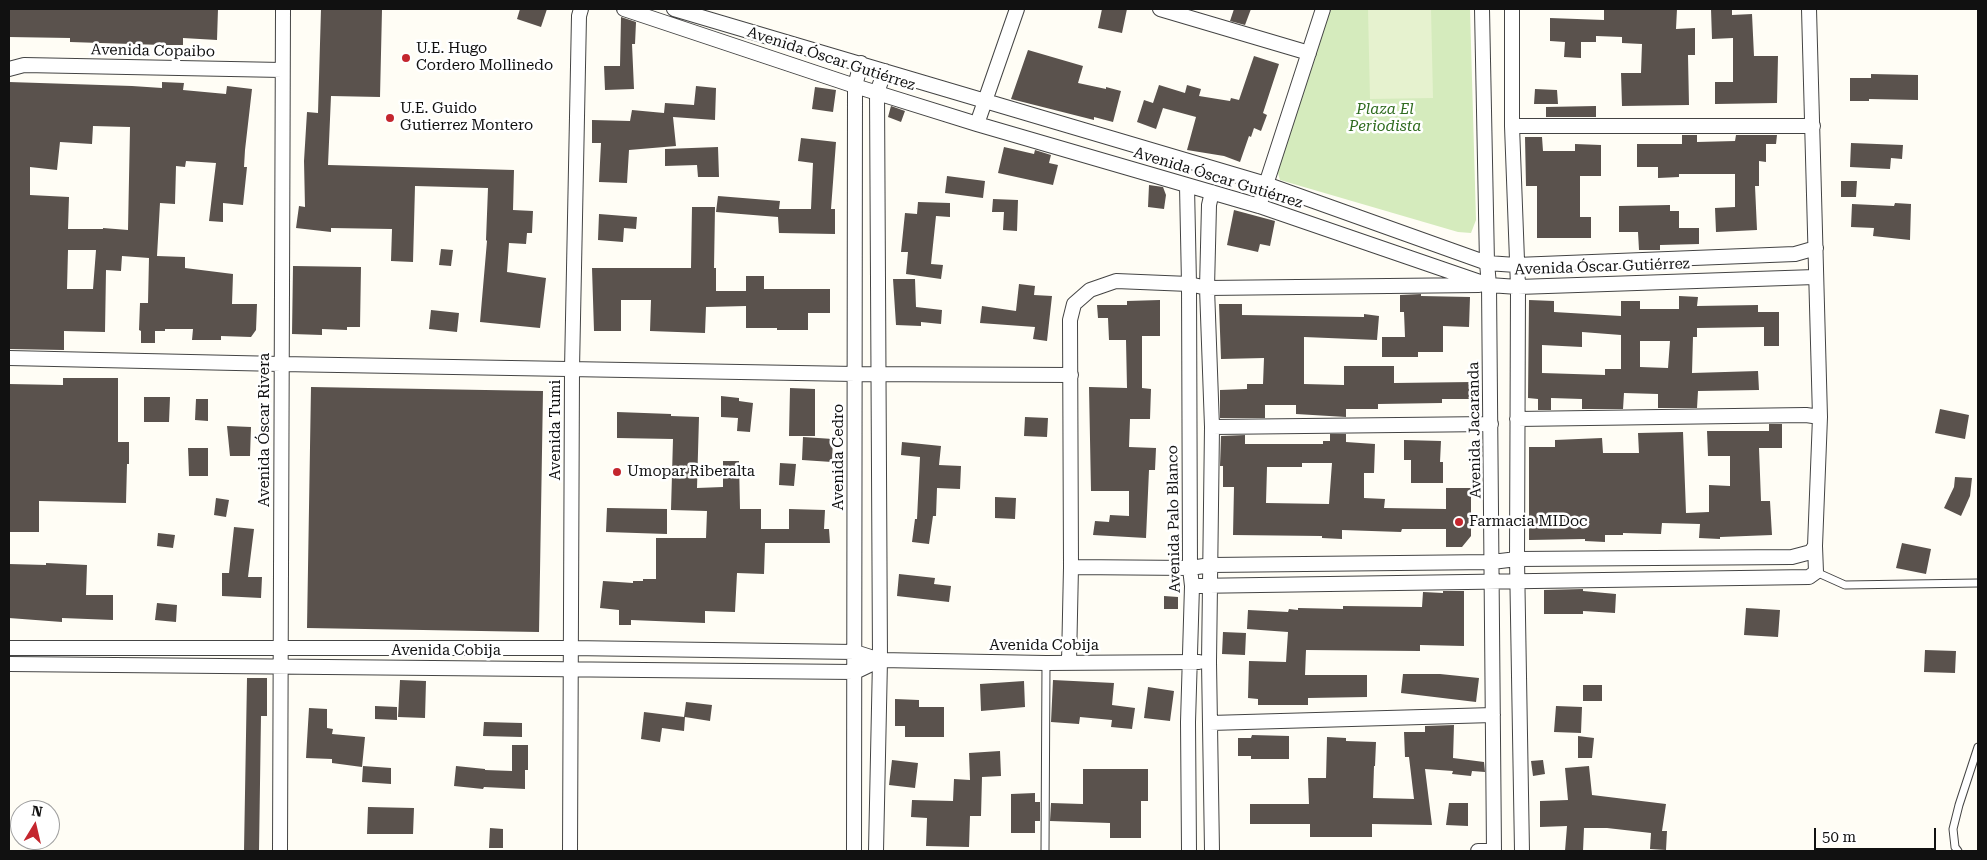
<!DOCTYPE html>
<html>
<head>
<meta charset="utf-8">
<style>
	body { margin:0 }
	#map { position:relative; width:1987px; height:860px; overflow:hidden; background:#fffdf5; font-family:"Roboto Serif",serif }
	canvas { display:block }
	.frame { position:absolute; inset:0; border:10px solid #111; pointer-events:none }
	.north { position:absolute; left:10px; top:800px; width:50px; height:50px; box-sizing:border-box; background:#fff; border:1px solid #a0a0a0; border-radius:50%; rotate:9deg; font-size:14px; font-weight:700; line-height:20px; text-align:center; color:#111 }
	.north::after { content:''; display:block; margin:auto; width:18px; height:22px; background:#c4262e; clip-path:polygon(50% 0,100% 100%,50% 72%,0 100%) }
	.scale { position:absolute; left:1814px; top:828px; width:122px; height:22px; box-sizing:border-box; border:2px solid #111; border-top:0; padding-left:6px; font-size:15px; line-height:18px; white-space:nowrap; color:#111; -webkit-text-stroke:4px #fff; paint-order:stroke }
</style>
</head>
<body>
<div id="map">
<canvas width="1987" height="860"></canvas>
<div class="frame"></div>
<div class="north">N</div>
<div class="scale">50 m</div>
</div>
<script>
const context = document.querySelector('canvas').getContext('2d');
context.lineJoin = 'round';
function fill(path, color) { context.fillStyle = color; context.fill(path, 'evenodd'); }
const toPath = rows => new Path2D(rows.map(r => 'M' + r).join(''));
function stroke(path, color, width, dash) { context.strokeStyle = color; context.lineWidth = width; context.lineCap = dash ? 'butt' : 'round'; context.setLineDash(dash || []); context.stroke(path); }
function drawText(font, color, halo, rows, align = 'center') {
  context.font = font + ' "Roboto Serif",serif'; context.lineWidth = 5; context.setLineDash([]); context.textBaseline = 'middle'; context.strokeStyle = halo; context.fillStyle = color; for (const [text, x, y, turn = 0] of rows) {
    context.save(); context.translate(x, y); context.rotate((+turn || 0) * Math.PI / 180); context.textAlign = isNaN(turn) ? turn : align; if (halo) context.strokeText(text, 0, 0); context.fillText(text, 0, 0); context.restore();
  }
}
fill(toPath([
	[1330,9,1470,9,1476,220,1471,233,1458,232,1280,180,1277,170]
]), '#d5ebbd');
fill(toPath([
	[1368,9,1431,9,1433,98,1370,99]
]), '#e6f2cf');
fill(toPath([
	[9,9,218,9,217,40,183,38,183,45,162,45,70,42,70,38,9,37],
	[321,9,382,10,380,97,331,96,328,165,514,170,513,210,533,211,532,233,527,233,526,244,509,243,507,272,546,278,540,328,480,322,487,241,486,240,488,188,415,186,413,262,391,261,392,229,331,228,331,232,296,228,299,206,305,207,304,161,307,112,318,113],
	[520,9,547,9,541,27,517,19],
	[1102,9,1127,9,1122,33,1098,28],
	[1234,9,1251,9,1245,25,1230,21],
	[1604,9,1677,9,1676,29,1695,28,1695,55,1688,55,1689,105,1622,106,1621,73,1641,73,1642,44,1622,43,1622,37,1596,36,1596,42,1581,42,1581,58,1564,57,1565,42,1550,41,1550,18,1604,20],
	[1711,9,1732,9,1732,15,1752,14,1754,56,1778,56,1777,103,1715,104,1715,82,1733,82,1733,38,1712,39],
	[621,17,636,22,635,44,632,44,634,89,605,90,604,66,620,66],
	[1028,50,1083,66,1078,83,1106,89,1106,87,1121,91,1113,122,1094,117,1094,120,1011,99],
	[1254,56,1279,64,1263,113,1267,115,1261,131,1254,128,1251,137,1249,136,1240,162,1224,156,1187,150,1196,117,1163,108,1156,129,1137,122,1144,100,1153,103,1159,85,1185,93,1187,85,1201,89,1199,96,1230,101,1231,98,1239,100],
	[1871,74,1918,75,1918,100,1869,99,1869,101,1850,101,1850,78,1871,78],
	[9,82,132,86,162,88,162,82,184,83,183,90,226,94,227,86,252,89,245,150,244,167,247,167,243,205,223,203,223,222,209,221,216,163,186,161,185,167,176,166,175,204,160,203,157,256,185,257,185,268,233,274,232,304,257,304,256,330,251,337,221,336,221,340,192,340,193,329,165,329,165,331,155,331,155,343,141,343,141,331,139,330,140,303,148,303,149,258,122,256,121,271,106,270,105,332,64,331,64,350,9,349],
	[93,126,130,127,128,230,103,228,103,229,68,229,69,197,30,195,30,167,57,170,60,142,92,144],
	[68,250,96,250,93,289,67,289],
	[696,86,716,88,715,120,673,117,676,146,629,150,627,183,599,182,601,143,592,143,592,120,630,121,632,110,664,113,665,103,694,105],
	[815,87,836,90,833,112,812,109],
	[1535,89,1557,90,1558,104,1534,104],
	[891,106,905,111,901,122,888,117],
	[1596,106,1596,117,1546,117,1546,107],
	[1682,135,1697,135,1697,142,1735,141,1736,135,1777,135,1776,144,1766,144,1766,162,1759,161,1759,186,1755,186,1757,230,1716,232,1715,208,1735,207,1735,174,1679,174,1679,177,1658,178,1658,167,1637,167,1637,144,1682,144],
	[1525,137,1542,137,1543,151,1575,151,1575,144,1601,145,1601,176,1580,176,1580,217,1591,217,1591,238,1537,238,1537,186,1526,186],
	[801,138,836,142,831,209,835,209,835,234,779,233,778,217,716,212,718,196,780,201,779,209,811,209,813,163,798,161],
	[1851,143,1903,145,1902,159,1891,158,1890,169,1850,167],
	[718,147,719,177,698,177,697,165,665,166,665,149],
	[1004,147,1034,154,1035,150,1051,155,1049,163,1058,165,1053,185,998,173],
	[947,176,985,181,983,198,945,193],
	[1841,181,1857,181,1856,197,1841,197],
	[1149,185,1163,187,1166,195,1164,209,1148,207],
	[993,199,1018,200,1017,231,1003,230,1004,212,992,212],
	[918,202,950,203,950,217,936,216,931,264,943,265,941,279,906,274,908,252,901,252,905,213,917,214],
	[1895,203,1911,204,1910,240,1873,236,1874,228,1851,227,1852,204,1894,206],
	[1670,205,1670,211,1679,211,1679,228,1699,228,1699,244,1660,245,1660,250,1639,250,1638,232,1619,232,1619,206],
	[692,207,715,207,714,268,716,268,716,291,746,291,746,276,764,276,764,289,830,289,830,313,808,313,808,330,777,330,777,328,746,328,746,306,706,307,705,333,650,331,651,300,621,300,621,331,594,331,592,268,691,268],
	[1234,210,1275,221,1270,246,1260,244,1258,252,1227,245],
	[599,214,637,217,636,229,624,228,623,242,598,240],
	[441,249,453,250,451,266,439,265],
	[293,266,361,267,360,327,347,327,347,330,322,329,322,335,292,334],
	[893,279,915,279,916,307,942,310,941,324,921,322,921,326,896,325],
	[1019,284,1035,286,1034,295,1052,296,1047,341,1033,339,1035,327,980,323,982,306,1016,311],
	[1421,294,1421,296,1470,297,1469,327,1443,326,1443,352,1418,352,1418,357,1382,357,1382,337,1405,337,1404,312,1400,312,1400,295],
	[1679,296,1698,297,1697,306,1758,305,1758,312,1779,312,1779,346,1764,346,1764,327,1697,328,1697,337,1693,337,1692,373,1758,371,1759,390,1698,391,1697,408,1658,408,1658,394,1624,393,1623,409,1582,409,1582,399,1551,398,1551,410,1538,410,1538,399,1528,398,1529,300,1554,301,1554,312,1621,316,1621,301,1640,301,1640,309,1679,309],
	[1582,332,1621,335,1621,369,1605,369,1605,375,1542,373,1542,345,1582,347],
	[1640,341,1670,341,1668,368,1640,367],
	[1160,300,1160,336,1142,336,1142,388,1151,389,1150,419,1130,419,1129,447,1156,448,1155,470,1149,470,1146,538,1093,535,1095,521,1109,522,1110,515,1129,516,1129,491,1091,491,1089,387,1127,388,1126,340,1109,340,1108,318,1098,318,1097,305,1127,305,1127,301],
	[1219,304,1242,304,1242,315,1364,317,1364,314,1379,316,1377,340,1304,337,1304,384,1344,385,1344,366,1394,366,1394,383,1472,382,1472,399,1442,399,1442,403,1378,404,1378,409,1346,409,1346,417,1296,414,1296,405,1265,405,1265,418,1220,418,1220,390,1247,389,1247,384,1263,384,1264,358,1221,359],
	[431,310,459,313,457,332,429,329],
	[63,378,118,378,118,442,129,442,129,464,127,464,126,503,39,501,39,532,9,532,9,384,63,385],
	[311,387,543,391,539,632,307,628],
	[790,388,815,389,815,436,789,436],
	[721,396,739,398,739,401,753,403,750,432,737,431,738,418,721,417],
	[144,397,170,397,169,422,144,422],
	[196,399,208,399,208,421,195,420],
	[1940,409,1969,415,1965,439,1935,433],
	[617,412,671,414,671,416,699,417,697,488,723,487,723,461,739,461,740,509,761,509,761,529,789,529,789,509,825,510,824,529,829,529,830,543,765,543,764,574,737,573,735,612,705,611,705,623,631,620,631,625,619,625,619,610,600,608,603,581,633,583,633,581,643,581,643,579,656,579,656,538,706,538,707,511,671,510,673,439,617,438],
	[1025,417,1048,418,1047,437,1024,436],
	[1769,424,1782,424,1782,448,1759,448,1761,501,1770,501,1772,535,1720,537,1720,539,1699,538,1700,524,1662,523,1661,534,1623,533,1623,535,1605,535,1605,542,1585,541,1585,539,1529,540,1529,447,1555,447,1555,440,1602,438,1603,453,1639,453,1638,433,1683,432,1686,513,1709,512,1709,485,1730,486,1730,456,1708,456,1707,431,1769,431],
	[227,426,251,427,250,456,230,456],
	[1330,434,1346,434,1346,442,1375,444,1374,473,1364,473,1364,498,1385,499,1384,508,1446,509,1446,488,1471,488,1471,536,1462,547,1446,547,1446,529,1402,529,1401,532,1342,530,1342,539,1322,538,1322,536,1233,535,1234,487,1223,487,1223,466,1220,466,1221,436,1245,435,1245,444,1323,444,1323,441,1330,441],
	[1302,463,1332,463,1329,504,1266,503,1267,467,1302,467],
	[803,437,833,439,832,462,802,460],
	[1404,440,1441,441,1440,462,1443,462,1443,483,1411,483,1411,460,1404,460],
	[902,442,941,446,939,465,961,466,960,489,937,488,936,516,933,516,929,544,912,542,915,519,917,519,920,457,901,455],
	[188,448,208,448,208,476,189,476],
	[780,463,796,464,794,486,779,485],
	[1955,477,1972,478,1970,496,1961,516,1944,508,1954,487],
	[995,497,1016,498,1015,519,995,518],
	[216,498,229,500,226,517,214,515],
	[607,508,667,509,667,534,606,532],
	[234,527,254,529,248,577,262,577,261,598,222,596,222,573,229,573],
	[158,533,175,535,173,548,157,546],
	[1902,543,1931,549,1926,574,1896,568],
	[46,563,87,565,86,595,113,595,113,620,62,618,62,622,9,618,9,564,46,565],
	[899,574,935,578,934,584,951,586,949,602,897,596],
	[1583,589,1583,591,1616,594,1615,613,1583,611,1583,614,1544,614,1544,590],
	[1443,591,1464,591,1464,646,1420,645,1420,651,1306,650,1305,675,1367,675,1367,697,1308,698,1308,705,1258,705,1258,699,1248,698,1249,661,1286,662,1288,632,1247,629,1248,610,1288,612,1289,609,1298,610,1298,608,1343,609,1343,606,1422,607,1423,592,1443,593],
	[1164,596,1178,597,1178,609,1164,609],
	[157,603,177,605,176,622,155,620],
	[1746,608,1780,610,1778,637,1744,635],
	[1223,632,1246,633,1245,655,1222,654],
	[1925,650,1956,651,1955,673,1924,672],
	[1403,674,1440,674,1479,678,1476,702,1401,693],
	[247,678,267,678,267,716,261,716,259,851,244,851],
	[400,680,426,681,425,718,398,717],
	[1053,680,1114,683,1112,705,1135,708,1132,729,1111,727,1112,720,1080,717,1079,724,1051,722],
	[1024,681,1025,707,981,711,980,684],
	[1583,685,1602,685,1602,701,1583,701],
	[1148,687,1174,691,1170,721,1144,718],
	[895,699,919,700,919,707,944,707,944,737,905,737,905,726,895,726],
	[686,702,712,705,710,721,685,717,684,731,662,728,660,742,641,739,644,712,684,717],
	[375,706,397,707,397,720,375,719],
	[1556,706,1582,707,1581,733,1554,732],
	[309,708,327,709,327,728,333,729,332,734,365,737,362,767,332,763,332,759,306,758],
	[484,722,522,723,522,737,483,736],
	[1454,725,1453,758,1484,762,1485,772,1472,771,1471,776,1452,774,1453,771,1425,769,1432,825,1372,824,1372,837,1310,837,1310,824,1250,824,1250,804,1309,804,1308,778,1326,778,1327,737,1346,738,1346,741,1376,742,1375,766,1374,766,1373,798,1414,799,1409,757,1405,757,1404,732,1425,732,1425,726],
	[1252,735,1289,736,1289,759,1251,759,1251,756,1238,756,1238,738,1251,738],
	[1578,736,1594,738,1592,758,1578,758],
	[512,745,528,745,528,770,525,770,525,789,484,787,483,789,454,786,456,766,485,769,485,770,512,771],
	[1000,751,1001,776,982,777,981,816,970,816,969,847,926,846,927,818,911,817,912,800,953,801,954,779,970,780,969,753],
	[892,760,918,763,915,788,889,785],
	[1543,760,1545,774,1533,776,1531,761],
	[363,766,391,768,391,784,362,782],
	[1589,766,1592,795,1666,804,1662,831,1667,831,1666,850,1650,849,1651,833,1607,828,1584,828,1583,851,1565,851,1567,826,1540,827,1540,801,1568,800,1565,768],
	[1083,769,1148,769,1148,801,1141,801,1141,838,1110,838,1110,823,1050,821,1051,803,1083,804],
	[1035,793,1035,802,1040,802,1040,821,1035,821,1035,833,1011,833,1011,794],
	[1449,803,1468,803,1468,826,1446,825],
	[368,807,414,808,413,834,367,834],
	[490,828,503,829,503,848,489,848]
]), '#5a524d');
const service = toPath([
	[1816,572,1845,585,1978,583],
	[1045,851,1046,663],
	[1958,851,1955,847,1953,829,1959,805,1978,747]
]);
const minor = toPath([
	[624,9,855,86,977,124,1259,206,1489,285,1518,287,1815,277],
	[674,9,1266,184,1487,263,1516,265,1795,254,1816,248],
	[1160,9,1309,53],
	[1482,9,1487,263,1489,285,1494,851],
	[1512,9,1512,126,1518,287,1517,559,1522,851],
	[9,69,24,65,282,70],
	[977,124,1017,9],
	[1512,126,1813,126],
	[1187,186,1189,284,1190,568,1192,586,1188,722,1189,851],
	[1259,206,1323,9],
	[9,358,281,364,855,374,1071,375],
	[1517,419,1806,415,1820,417],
	[1212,427,1491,424],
	[1071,567,1190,568,1211,565,1492,562,1517,559,1792,557,1811,552,1815,546],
	[1192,586,1809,577,1816,572,1815,546,1820,417,1809,9],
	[9,648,570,648,855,652,880,660,855,672,9,664],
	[880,660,1046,663,1199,662],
	[1069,662,1071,567,1070,320,1074,304,1090,290,1116,281,1189,284,1207,288,1479,285],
	[1210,723,1493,715],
	[280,851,283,9],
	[570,851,572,369,579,16,581,9],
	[854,851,855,86,861,63],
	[876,851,880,660,877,92,885,71],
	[1212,851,1209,662,1212,427,1207,288,1209,205,1212,192],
	[1478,851,1494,851]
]);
stroke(service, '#444', 9);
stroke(minor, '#444', 16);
stroke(service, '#fff', 7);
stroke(minor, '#fff', 14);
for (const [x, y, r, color] of [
	[406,58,5,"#c4262e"],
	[390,118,5,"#c4262e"],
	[617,472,5,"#c4262e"],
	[1459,522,5,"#c4262e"]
]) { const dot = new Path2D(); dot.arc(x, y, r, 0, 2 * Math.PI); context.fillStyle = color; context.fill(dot); stroke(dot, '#fff', 2); }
drawText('15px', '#111', '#fff', [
	["U.E. Hugo",416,49],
	["Cordero Mollinedo",416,66],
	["U.E. Guido",400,109],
	["Gutierrez Montero",400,126],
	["Umopar Riberalta",627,472],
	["Farmacia MIDoc",1469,522]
], 'left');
drawText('15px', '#111', '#fff', [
	["Avenida Copaibo",153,51,1],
	["Avenida Óscar Gutiérrez",831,59,18],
	["Avenida Óscar Gutiérrez",1218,178,17],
	["Avenida Óscar Gutiérrez",1602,267,-2],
	["Avenida Óscar Rivera",265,430,-90],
	["Avenida Tumi",556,430,-90],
	["Avenida Jacaranda",1475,430,-91],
	["Avenida Cedro",839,457,-90],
	["Avenida Palo Blanco",1174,519,-91],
	["Avenida Cobija",1044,646],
	["Avenida Cobija",446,651]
]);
drawText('italic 15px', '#2f6b1f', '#fff', [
	["Plaza El",1385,110],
	["Periodista",1385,127]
]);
</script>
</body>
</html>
